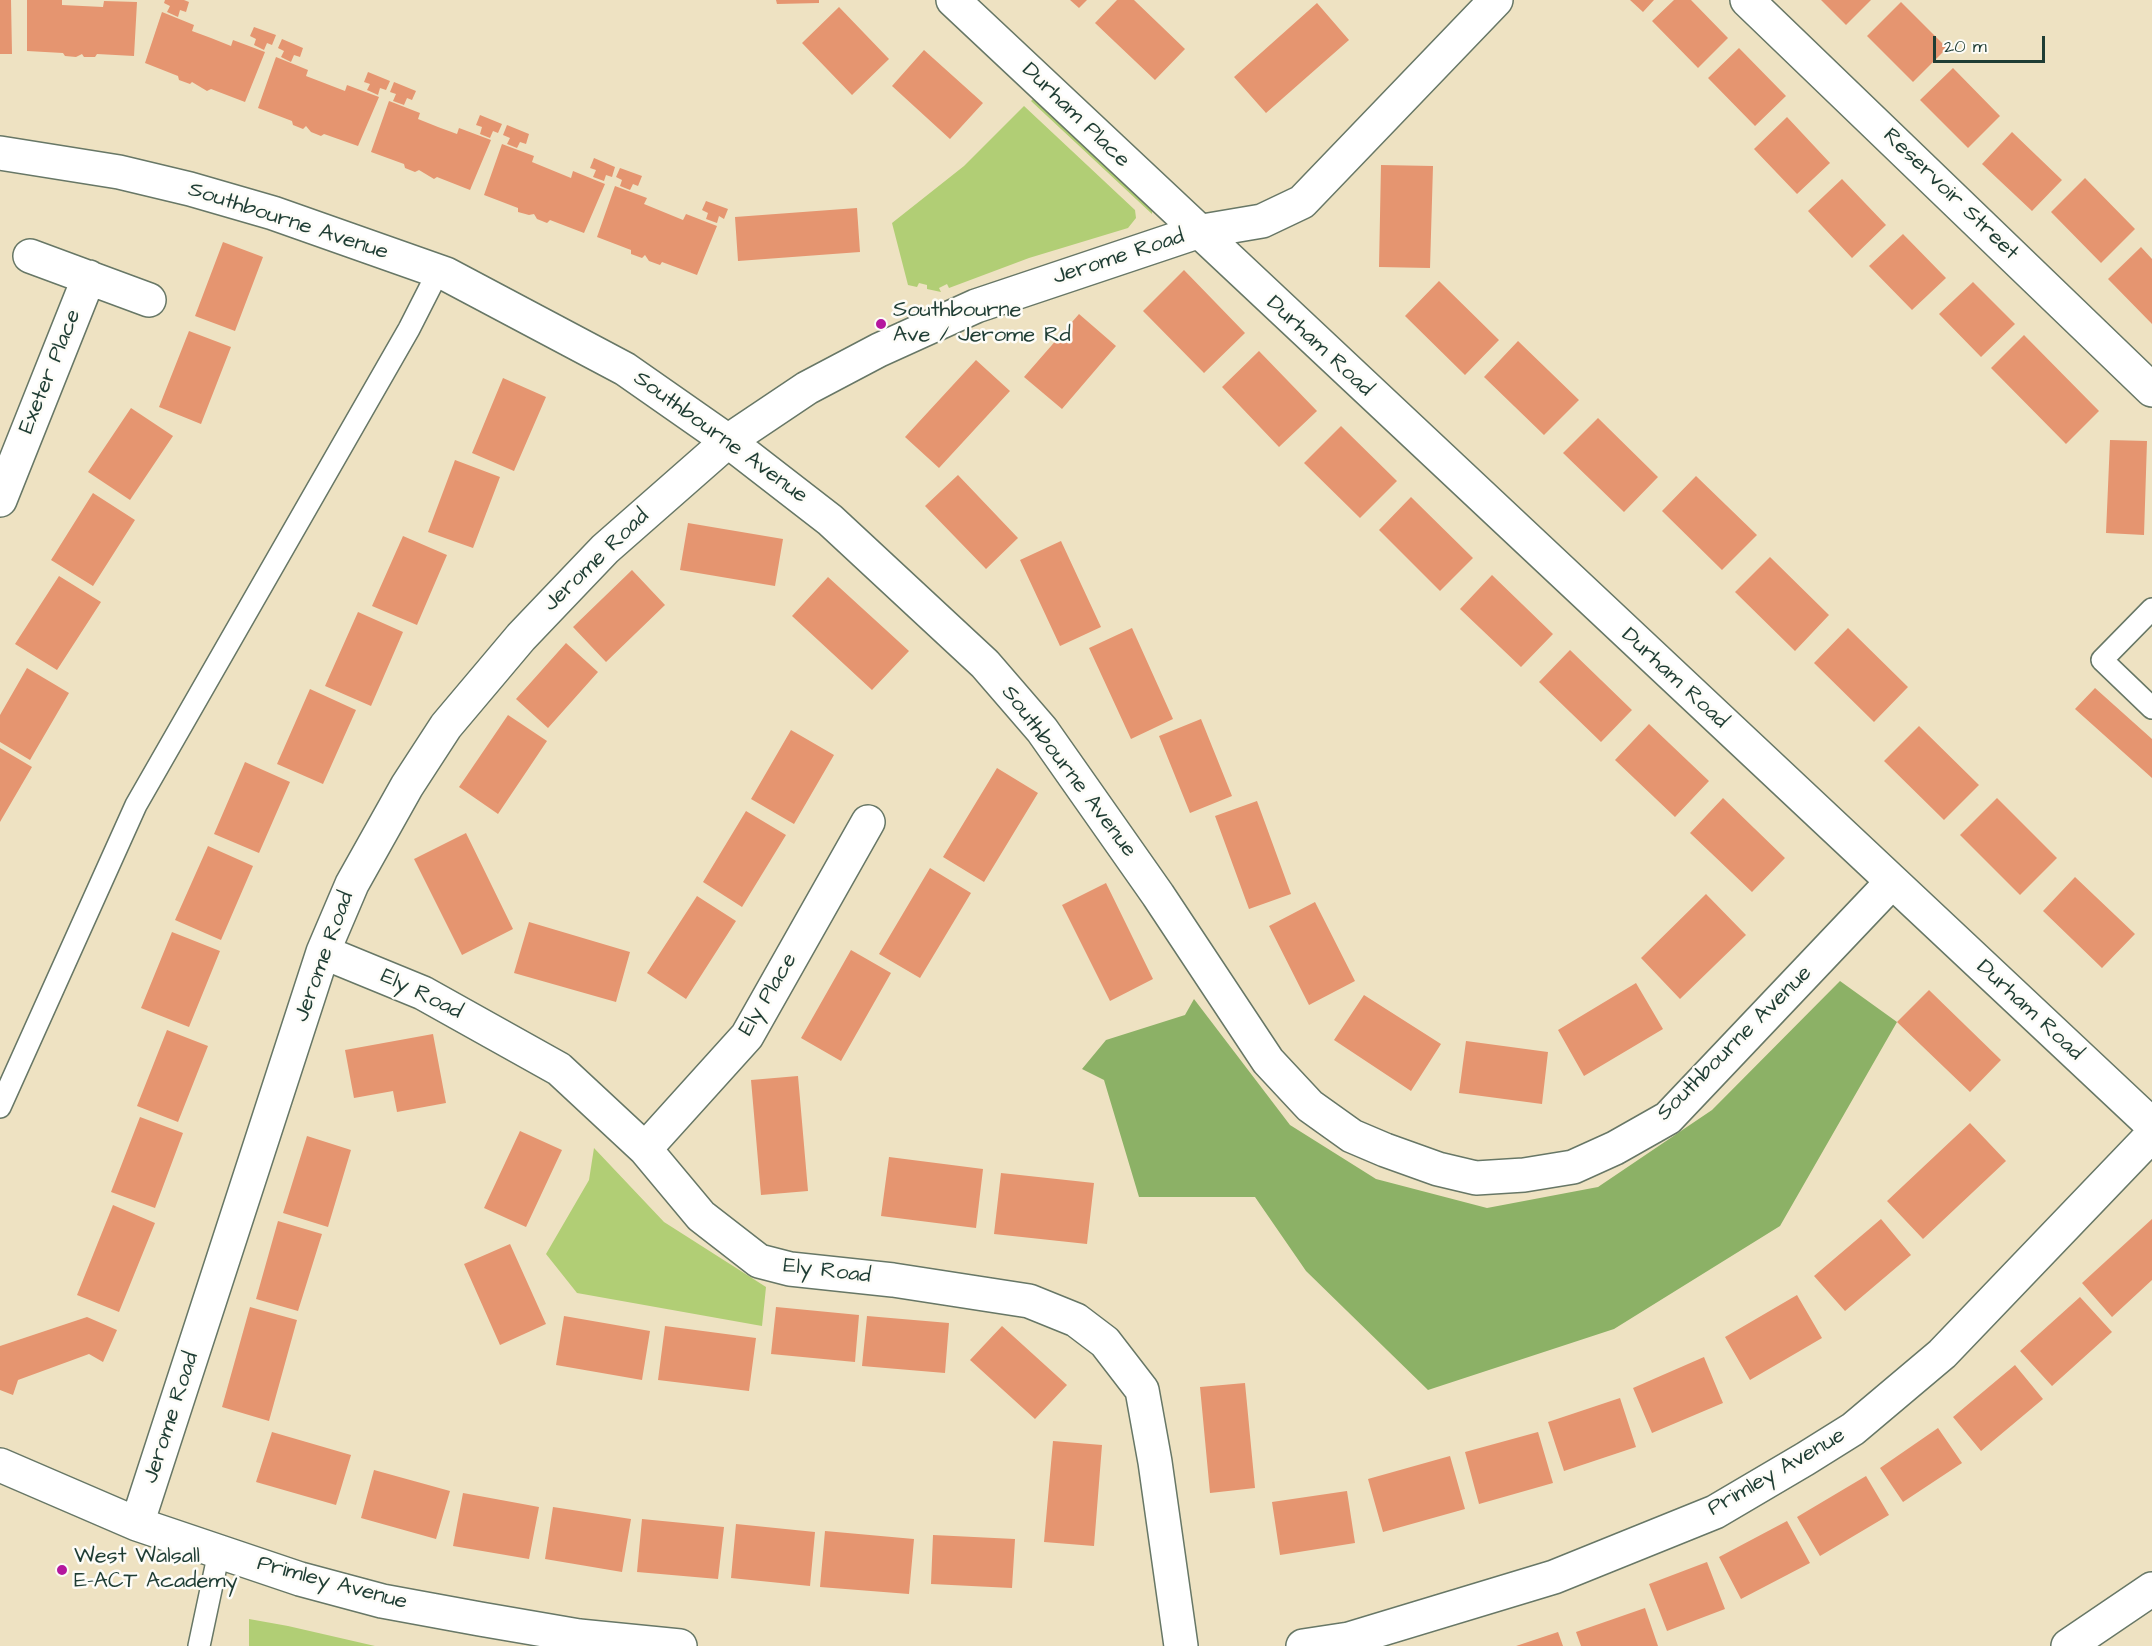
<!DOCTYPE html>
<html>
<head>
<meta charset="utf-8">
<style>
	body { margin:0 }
	#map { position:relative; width:2152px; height:1646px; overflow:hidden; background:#eee2c2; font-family:"Architects Daughter",sans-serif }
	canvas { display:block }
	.scale { position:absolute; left:1933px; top:36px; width:112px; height:27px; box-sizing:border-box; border:3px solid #1f3d34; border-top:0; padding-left:8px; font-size:18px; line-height:21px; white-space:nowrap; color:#1f3d34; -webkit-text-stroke:4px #fdfcf7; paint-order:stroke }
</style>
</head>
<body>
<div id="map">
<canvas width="2152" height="1646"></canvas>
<div class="scale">20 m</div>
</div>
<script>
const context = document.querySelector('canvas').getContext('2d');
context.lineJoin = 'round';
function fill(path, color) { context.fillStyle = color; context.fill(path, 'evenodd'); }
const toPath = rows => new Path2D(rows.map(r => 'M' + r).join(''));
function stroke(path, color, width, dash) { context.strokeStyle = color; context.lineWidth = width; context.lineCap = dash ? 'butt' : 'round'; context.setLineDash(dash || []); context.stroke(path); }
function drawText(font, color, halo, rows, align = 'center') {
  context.font = font + ' "Architects Daughter",sans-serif'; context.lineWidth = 5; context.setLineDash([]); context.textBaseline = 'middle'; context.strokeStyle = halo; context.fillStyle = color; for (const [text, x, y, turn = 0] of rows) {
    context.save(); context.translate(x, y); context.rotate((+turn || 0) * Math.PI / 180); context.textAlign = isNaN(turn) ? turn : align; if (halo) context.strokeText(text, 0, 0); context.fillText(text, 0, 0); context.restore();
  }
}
fill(toPath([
	[1035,97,1152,206,1152,214,1031,101],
	[1024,106,1135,210,1136,218,1128,228,1029,258,949,288,947,284,939,288,941,292,927,289,927,285,919,283,917,287,908,285,892,223,964,166],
	[594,1148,664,1222,766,1287,762,1326,577,1293,546,1254,589,1180],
	[249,1619,288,1626,375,1646,249,1646]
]), '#b1ce75');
fill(toPath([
	[1840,981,1897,1022,1780,1226,1614,1329,1428,1390,1306,1271,1255,1197,1139,1197,1104,1080,1082,1069,1106,1040,1185,1015,1194,999,1290,1125,1376,1179,1487,1208,1598,1187,1712,1110]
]), '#8cb166');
fill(toPath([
	[0,0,11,0,12,54,0,54],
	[27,0,62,0,62,5,103,7,104,1,137,2,134,56,97,54,95,57,84,57,82,54,76,57,65,56,63,53,27,51],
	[165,0,184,0,189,2,186,12,180,10,178,17,167,12,170,6,164,3],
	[776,0,819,0,819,3,777,4],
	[1070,0,1087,0,1079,8],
	[1117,0,1134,0,1185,49,1155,80,1095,23],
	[1630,0,1654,0,1643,12],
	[1674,0,1691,0,1728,38,1698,68,1652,21],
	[1821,0,1871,0,1846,25],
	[1901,2,1947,48,1913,82,1867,36],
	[1317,3,1349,40,1266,113,1234,77],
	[839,7,889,59,852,95,802,43],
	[162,12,194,25,192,31,211,38,231,46,233,40,265,52,245,102,211,89,207,91,192,82,190,84,179,80,178,76,145,63],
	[254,27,276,35,272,45,267,43,264,50,254,45,256,39,250,36],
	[282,39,303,48,300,57,294,55,291,62,281,57,284,51,278,48],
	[1739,48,1786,96,1755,126,1708,78],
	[924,50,983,103,950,139,892,86],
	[276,57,308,70,306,76,345,91,347,85,379,97,358,146,324,134,321,136,311,132,306,126,303,129,293,125,292,121,258,108],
	[1953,68,2000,116,1968,148,1920,100],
	[368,72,390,81,386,90,380,88,378,95,367,90,370,84,364,82],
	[394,82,416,91,412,100,407,98,404,105,393,101,396,94,390,92],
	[389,101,420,113,418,119,438,127,457,134,459,128,491,140,470,190,437,177,434,179,419,170,415,172,405,168,404,164,371,152],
	[480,115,502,124,498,133,493,131,490,138,480,134,482,127,476,125],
	[1787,117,1830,163,1797,194,1754,149],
	[507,125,529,134,526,144,520,142,517,148,507,144,510,138,503,135],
	[2012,132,2062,180,2032,211,1982,164],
	[502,144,534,156,532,162,571,178,573,171,605,184,584,233,550,220,547,223,537,219,534,214,529,215,518,212,518,208,484,195],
	[594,158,615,167,612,177,606,175,604,181,593,177,596,170,590,168],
	[1381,165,1433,166,1430,268,1379,267],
	[620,168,642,176,638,186,633,184,630,190,620,186,622,180,616,177],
	[2085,178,2135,229,2101,263,2051,212],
	[1842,179,1886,225,1852,258,1808,211],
	[615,186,647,198,644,204,683,220,686,214,717,226,697,275,662,262,660,265,649,261,645,255,642,258,631,254,631,250,597,237],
	[706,201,728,209,724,219,719,216,717,223,706,219,708,213,702,210],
	[857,208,860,252,738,261,735,217],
	[1903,234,1946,278,1912,310,1869,266],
	[223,242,263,257,235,331,195,316],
	[2141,247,2152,259,2152,324,2108,279],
	[1184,270,1245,333,1204,373,1143,311],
	[1439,281,1499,340,1465,375,1405,316],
	[1973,282,2015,324,1981,357,1939,314],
	[1079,314,1116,346,1062,409,1024,377],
	[189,331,231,347,201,424,159,407],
	[2024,335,2099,411,2066,444,1991,368],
	[1518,341,1579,400,1544,435,1484,377],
	[1259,351,1317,411,1279,447,1222,387],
	[976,360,1010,391,939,468,905,437],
	[503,378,546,397,514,471,472,453],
	[131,408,173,436,130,500,88,472],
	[1598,418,1658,477,1624,512,1563,453],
	[1341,426,1397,481,1360,518,1304,463],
	[2110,440,2147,441,2144,535,2106,533],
	[455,460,500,477,473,548,428,532],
	[958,475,1018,538,986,569,925,506],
	[1696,476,1757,535,1722,570,1662,511],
	[93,493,135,520,93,586,51,560],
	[1411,497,1473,558,1440,591,1379,530],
	[688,523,783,539,775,586,680,570],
	[403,536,447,555,417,625,372,606],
	[1061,541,1101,627,1060,646,1020,560],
	[1770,557,1829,615,1795,651,1735,592],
	[632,570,665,605,606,662,573,627],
	[1492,575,1553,634,1521,667,1460,609],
	[59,576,101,602,57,670,15,644],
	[828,577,909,651,872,690,792,616],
	[358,612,403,632,371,706,325,686],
	[1132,628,1173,719,1131,739,1089,648],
	[1848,628,1908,687,1874,722,1814,663],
	[566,643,598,672,548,728,516,699],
	[1570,650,1632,710,1601,742,1539,682],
	[27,668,69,693,30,760,0,742,0,715],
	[2095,688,2152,739,2152,778,2075,709],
	[310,689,356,710,323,784,277,764],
	[508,715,547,741,498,814,459,787],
	[1201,719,1232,796,1190,813,1159,736],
	[1649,724,1709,781,1675,817,1615,760],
	[1919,726,1979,785,1944,820,1884,761],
	[791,730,834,755,794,824,751,799],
	[0,748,32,767,0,822],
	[245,762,290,782,259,853,214,834],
	[997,768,1038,793,984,882,943,857],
	[1723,798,1785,858,1752,892,1690,833],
	[1997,798,2057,858,2020,895,1960,835],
	[1257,801,1291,894,1249,909,1215,816],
	[746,811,786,835,742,907,703,882],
	[466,833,513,929,462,955,414,859],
	[208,846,253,866,221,940,175,920],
	[930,868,971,893,920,978,879,954],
	[2075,877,2135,934,2102,968,2043,911],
	[1106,883,1153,979,1110,1001,1062,905],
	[1706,894,1746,935,1680,999,1641,958],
	[697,896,736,921,686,999,647,973],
	[1315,902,1355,981,1309,1005,1269,926],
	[529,922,630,952,616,1002,514,973],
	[172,932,220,951,189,1027,141,1008],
	[851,950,891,973,841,1061,801,1038],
	[1636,983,1663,1029,1584,1076,1558,1030],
	[1929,990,2001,1060,1970,1092,1897,1022],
	[1364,995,1441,1044,1411,1091,1334,1040],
	[167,1030,208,1046,178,1122,137,1106],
	[433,1034,446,1103,397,1112,393,1091,354,1098,345,1050],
	[1466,1041,1548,1052,1542,1104,1459,1093],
	[798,1076,808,1191,761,1195,751,1080],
	[140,1117,183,1133,155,1208,111,1192],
	[1970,1123,2006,1161,1923,1239,1887,1201],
	[520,1131,562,1150,526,1227,484,1208],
	[307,1136,351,1150,328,1227,283,1213],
	[889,1157,983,1169,976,1228,881,1216],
	[1001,1173,1094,1183,1087,1244,994,1234],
	[113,1205,155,1223,119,1312,77,1295],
	[1881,1219,1911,1255,1845,1311,1814,1276],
	[2152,1219,2152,1280,2112,1317,2082,1283],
	[278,1221,322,1234,298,1311,256,1299],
	[510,1244,546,1324,500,1345,464,1264],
	[1797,1295,1822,1338,1750,1380,1725,1337],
	[2080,1297,2112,1332,2052,1386,2020,1351],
	[250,1307,297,1320,269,1421,222,1407],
	[776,1307,859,1315,855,1362,771,1354],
	[564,1316,650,1331,642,1380,556,1365],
	[867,1316,949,1323,945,1373,862,1366],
	[87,1317,117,1330,103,1362,89,1354,18,1380,13,1395,0,1390,0,1346],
	[665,1326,756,1338,749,1391,658,1380],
	[1002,1326,1067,1385,1035,1419,970,1360],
	[1704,1357,1723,1403,1652,1433,1633,1388],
	[2015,1365,2043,1399,1981,1451,1953,1417],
	[1245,1383,1255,1488,1210,1493,1200,1387],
	[1620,1398,1636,1447,1564,1471,1548,1422],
	[1938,1428,1962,1463,1903,1502,1880,1468],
	[272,1432,351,1455,336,1505,256,1482],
	[1538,1432,1553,1483,1479,1504,1465,1452],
	[1053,1441,1102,1445,1094,1546,1044,1542],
	[1450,1456,1465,1509,1383,1532,1368,1479],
	[374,1470,450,1491,436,1539,361,1518],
	[1866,1476,1889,1515,1820,1556,1797,1517],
	[1347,1491,1355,1543,1280,1555,1272,1502],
	[463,1493,539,1507,529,1559,453,1546],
	[553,1507,631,1519,622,1572,545,1559],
	[642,1519,724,1527,718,1579,637,1572],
	[1787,1521,1810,1563,1741,1599,1719,1557],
	[736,1524,815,1532,810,1586,731,1578],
	[825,1531,914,1539,909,1594,820,1587],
	[933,1535,1015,1539,1012,1588,931,1584],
	[1707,1562,1725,1609,1667,1631,1649,1584],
	[1645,1608,1658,1646,1581,1646,1576,1632],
	[1558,1632,1563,1646,1516,1646]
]), '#e59570');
const service = toPath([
	[2152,609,2102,660,2152,708],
	[0,1107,136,805,409,329,438,272],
	[199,1646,219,1552]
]);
const minor = toPath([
	[953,0,2152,1125],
	[1747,0,2152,390],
	[0,153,119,172,190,189,273,213,446,274,625,369,728,441,830,520,985,664,1042,730,1158,895,1268,1061,1310,1106,1352,1136,1385,1150,1438,1169,1476,1178,1524,1175,1573,1167,1615,1148,1668,1118,1891,883],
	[30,256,149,300],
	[0,500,89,277],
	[323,952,423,993,559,1069,645,1149,701,1216,759,1261,790,1269,893,1280,1029,1301,1076,1320,1105,1342,1142,1390,1155,1462,1181,1646],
	[645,1149,747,1036,868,822],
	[0,1465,137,1524,300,1579,382,1601,480,1619,579,1636,680,1646],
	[137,1524,323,952,352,884,407,786,446,726,521,637,605,549,728,441,807,388,879,350,976,306,1197,232,1262,221,1302,202,1496,0],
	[1303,1646,1349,1639,1554,1577,1715,1512,1805,1459,1853,1429,1942,1354,2152,1135],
	[2068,1646,2152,1589]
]);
stroke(service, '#677766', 24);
stroke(minor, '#677766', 36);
stroke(service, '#fff', 21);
stroke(minor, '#fff', 33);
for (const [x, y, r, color] of [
	[881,324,6,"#b5179e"],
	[62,1570,6,"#b5179e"]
]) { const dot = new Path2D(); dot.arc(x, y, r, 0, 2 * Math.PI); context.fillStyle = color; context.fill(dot); stroke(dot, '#fdfcf7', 2); }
drawText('22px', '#1f3d34', '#fdfcf7', [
	["Durham Place",1075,116,44],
	["Reservoir Street",1950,195,44],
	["Southbourne Avenue",288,222,18],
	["Jerome Road",1119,258,-18],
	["Durham Road",1319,347,43],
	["Exeter Place",51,372,-68],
	["Southbourne Avenue",720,438,36],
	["Jerome Road",597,561,-44],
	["Durham Road",1674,679,43],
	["Southbourne Avenue",1068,772,53],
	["Jerome Road",325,957,-70],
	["Ely Road",421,995,26],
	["Ely Place",769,995,-59],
	["Durham Road",2029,1011,43],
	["Southbourne Avenue",1735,1044,-45],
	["Ely Road",827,1272,7],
	["Jerome Road",172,1418,-72],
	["Primley Avenue",1777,1473,-30],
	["Primley Avenue",332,1584,15]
]);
drawText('22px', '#1f3d34', '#fdfcf7', [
	["Southbourne",893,311],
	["Ave / Jerome Rd",893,336],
	["West Walsall",74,1557],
	["E-ACT Academy",74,1582]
], 'left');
</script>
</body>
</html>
